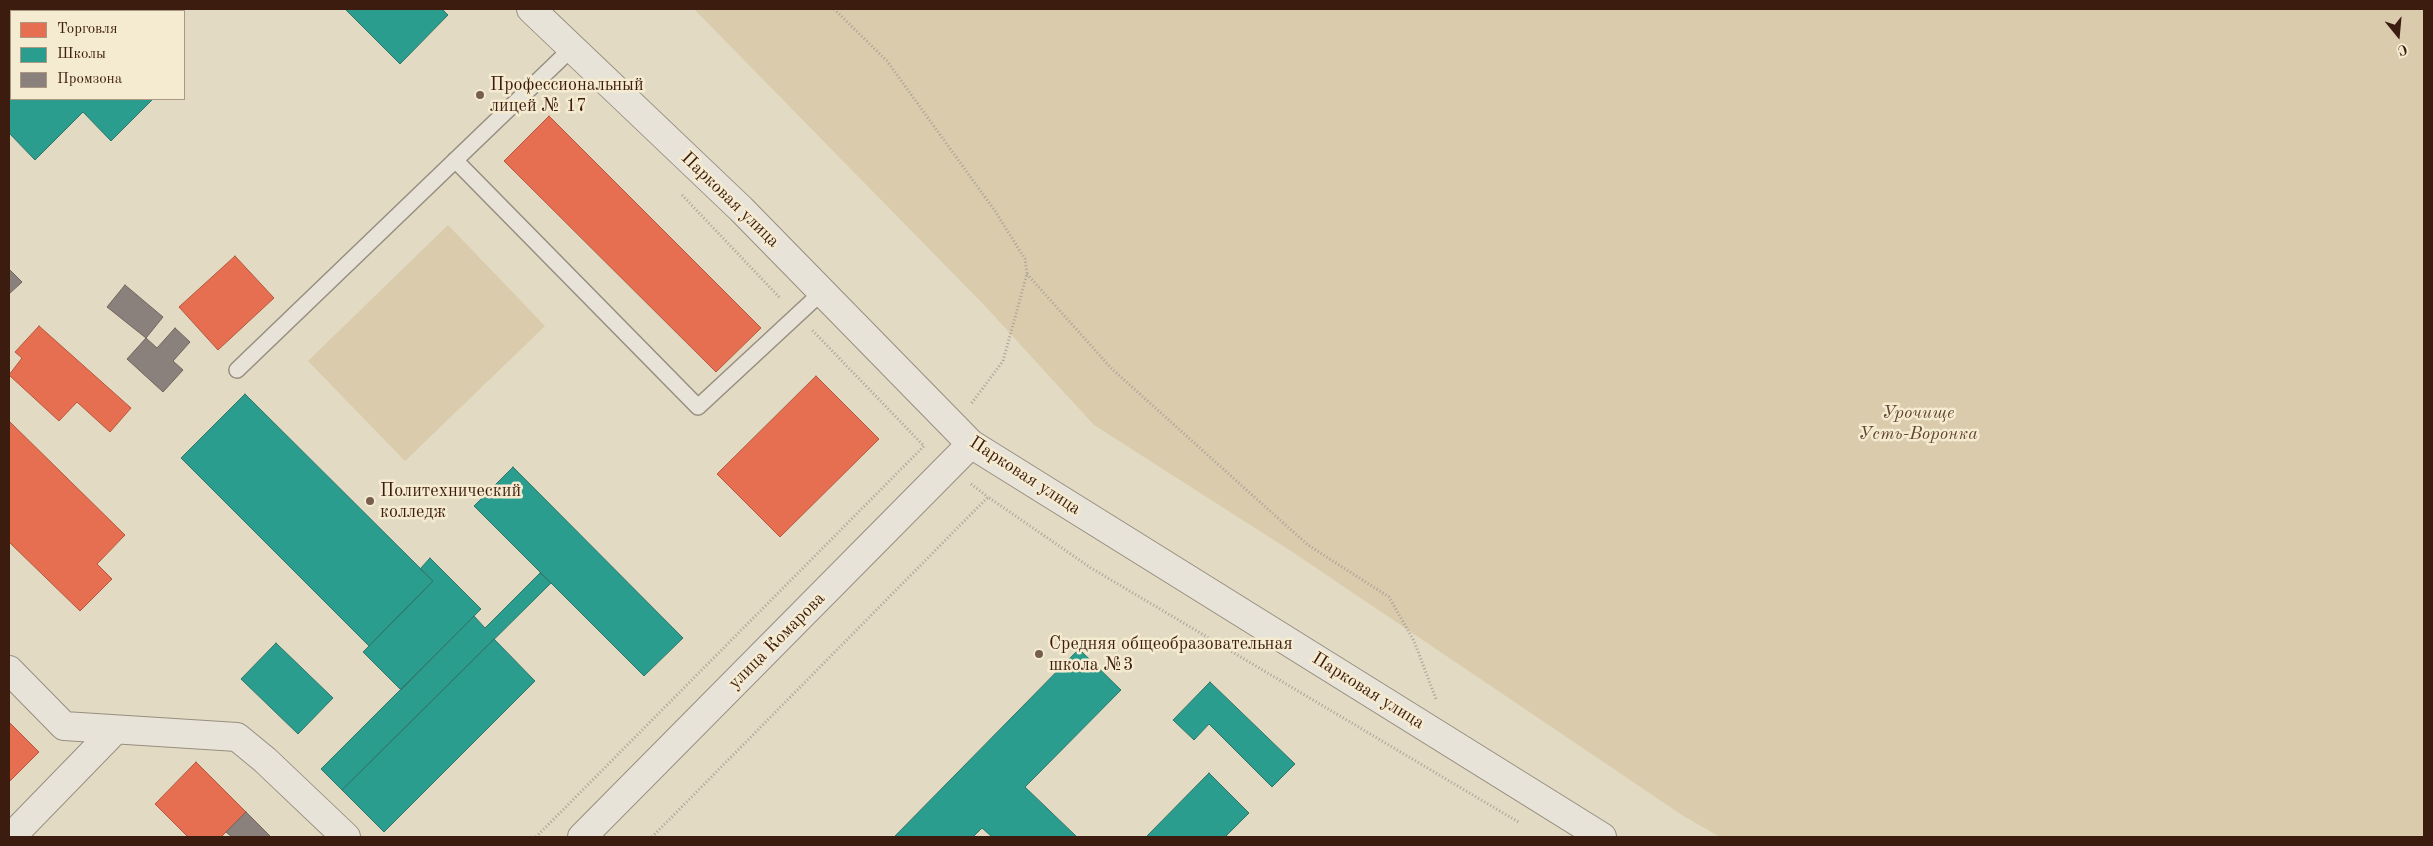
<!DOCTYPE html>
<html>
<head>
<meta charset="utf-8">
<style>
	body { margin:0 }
	#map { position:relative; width:2433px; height:846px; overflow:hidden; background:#e2dac3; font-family:"Old Standard TT",serif }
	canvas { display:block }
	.frame { position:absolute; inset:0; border:10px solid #3c1c0f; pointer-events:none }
	.legend { position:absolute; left:10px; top:10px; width:175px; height:90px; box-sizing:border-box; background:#f5ebd0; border:1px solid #ab9883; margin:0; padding:6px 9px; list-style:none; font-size:15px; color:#3c1c0f }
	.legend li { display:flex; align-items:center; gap:10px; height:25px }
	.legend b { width:25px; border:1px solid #ab9883 }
	.north { position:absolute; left:2373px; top:10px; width:50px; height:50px; -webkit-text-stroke:4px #f5ebd0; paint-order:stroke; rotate:163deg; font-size:14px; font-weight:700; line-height:20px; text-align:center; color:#3c1c0f }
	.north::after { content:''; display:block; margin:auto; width:18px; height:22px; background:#3c1c0f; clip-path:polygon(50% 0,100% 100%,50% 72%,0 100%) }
</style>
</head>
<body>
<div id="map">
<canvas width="2433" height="846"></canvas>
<div class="frame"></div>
<ul class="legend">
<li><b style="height:14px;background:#e76f51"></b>Торговля</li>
<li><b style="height:14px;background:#2a9d8f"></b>Школы</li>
<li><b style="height:14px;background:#8a817c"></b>Промзона</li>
</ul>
<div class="north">С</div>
</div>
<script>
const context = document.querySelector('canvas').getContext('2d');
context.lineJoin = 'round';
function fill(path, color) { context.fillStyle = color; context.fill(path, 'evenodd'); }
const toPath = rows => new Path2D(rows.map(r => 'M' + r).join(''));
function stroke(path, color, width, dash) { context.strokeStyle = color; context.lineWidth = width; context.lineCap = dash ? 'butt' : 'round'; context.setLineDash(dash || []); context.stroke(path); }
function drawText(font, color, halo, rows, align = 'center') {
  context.font = font + ' "Old Standard TT",serif'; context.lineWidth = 5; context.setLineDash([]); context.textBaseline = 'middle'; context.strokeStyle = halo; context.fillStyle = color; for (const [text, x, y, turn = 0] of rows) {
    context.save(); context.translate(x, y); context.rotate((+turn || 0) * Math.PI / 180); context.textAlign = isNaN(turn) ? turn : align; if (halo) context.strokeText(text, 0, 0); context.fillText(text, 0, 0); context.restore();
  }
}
fill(toPath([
	[694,9,2424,9,2424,837,1720,837,1682,815,1291,551,1094,425,986,307],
	[448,225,545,326,405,461,308,361]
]), '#d9cbac');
const shops = toPath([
	[549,116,761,328,716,372,504,161,549,116],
	[235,256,274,298,218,350,179,307,235,256],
	[39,326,131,408,110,432,77,402,59,421,9,375,22,358,15,352,39,326],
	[816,376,879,439,780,537,717,474,816,376],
	[9,421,125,535,97,564,112,579,80,611,9,542,9,421],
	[9,722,39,752,9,782,9,722],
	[196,762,246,812,221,837,188,837,155,804,196,762]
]);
fill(shops, '#e76f51');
stroke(shops, '#b4563d', 1);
const schools = toPath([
	[79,9,173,9,171,11,76,11,79,9],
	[345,9,442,9,448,15,400,64,345,9],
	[9,69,11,71,11,99,153,99,111,141,83,112,35,160,9,133,9,69],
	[245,394,433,581,369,646,181,458,245,394],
	[513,467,683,638,644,676,474,506,513,467],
	[430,558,481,609,401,690,363,652,433,581,420,569,430,558],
	[540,573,551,583,342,790,321,769,474,616,485,628,540,573],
	[494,639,535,681,384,832,342,790,494,639],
	[276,643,333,698,298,734,241,679,276,643],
	[1079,649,1121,690,1025,787,1077,837,992,837,982,828,973,837,894,837,1079,649],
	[1210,682,1295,764,1272,787,1209,724,1194,740,1173,720,1210,682],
	[1209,773,1249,813,1225,837,1146,837,1209,773]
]);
fill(schools, '#2a9d8f');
stroke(schools, '#2f7669', 1);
const industry = toPath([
	[9,269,22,282,9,294,9,269],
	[125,285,163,317,146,338,107,307,125,285],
	[175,328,190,342,173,361,183,370,163,392,127,359,146,338,157,348,175,328],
	[246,812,271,837,232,837,226,832,246,812]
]);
fill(industry, '#8a817c');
stroke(industry, '#73635b', 1);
const lane = toPath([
	[455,160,698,407,822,292],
	[237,370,572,48]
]);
const street = toPath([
	[531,9,741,209,971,444,1602,837],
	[9,670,64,726,237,737,265,760,346,837],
	[11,837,115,730],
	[582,837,971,444]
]);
stroke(lane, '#978e80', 18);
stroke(street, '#978e80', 30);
stroke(toPath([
	[834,9,887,61,995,211,1025,259,1027,274,1003,361,971,404],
	[682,195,781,299],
	[1027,274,1111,368,1241,485,1308,545,1389,597,1414,641,1436,699],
	[971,484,988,497],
	[536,837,924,446,812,330],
	[652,837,988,497,1091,568,1520,823]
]), '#a8a198', 3, [1, 2.5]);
stroke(lane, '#e8e3d8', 15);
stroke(street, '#e8e3d8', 28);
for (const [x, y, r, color] of [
	[480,95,5,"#765e4e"],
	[370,501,5,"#765e4e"],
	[1039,654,5,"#765e4e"]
]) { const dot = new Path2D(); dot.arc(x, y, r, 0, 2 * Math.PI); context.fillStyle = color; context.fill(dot); stroke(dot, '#f5ebd0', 2); }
drawText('18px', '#3c1c0f', '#f5ebd0', [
	["Профессиональный",490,85],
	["лицей № 17",490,106],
	["Политехнический",380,491],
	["колледж",380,512],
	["Средняя общеобразовательная",1049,644],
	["школа №3",1049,665]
], 'left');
drawText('18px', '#3c1c0f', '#f5ebd0', [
	["Парковая улица",730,200,44],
	["Парковая улица",1025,476,33],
	["улица Комарова",777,641,-45],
	["Парковая улица",1368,691,32]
]);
drawText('italic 18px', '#614532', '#f5ebd0', [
	["Урочище",1918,413],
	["Усть-Воронка",1918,434]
]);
</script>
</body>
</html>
